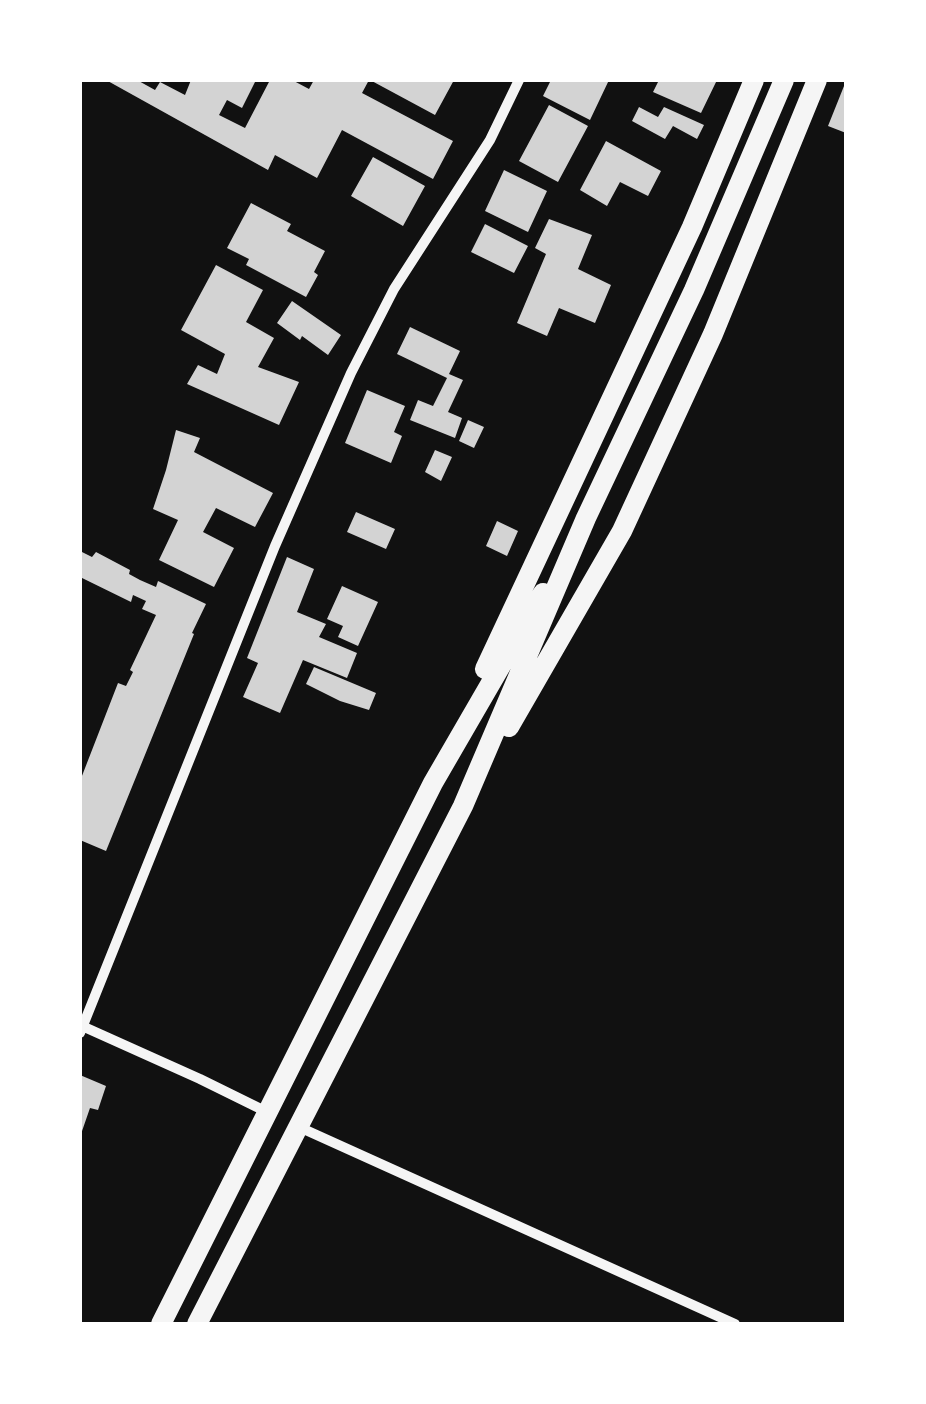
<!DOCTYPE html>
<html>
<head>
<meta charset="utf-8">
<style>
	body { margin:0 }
	#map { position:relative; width:926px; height:1404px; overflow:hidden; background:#111; font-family:Helvetica,sans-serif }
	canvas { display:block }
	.frame { position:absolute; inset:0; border:82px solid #fff; pointer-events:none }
</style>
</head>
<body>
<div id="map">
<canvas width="926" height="1404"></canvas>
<div class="frame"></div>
</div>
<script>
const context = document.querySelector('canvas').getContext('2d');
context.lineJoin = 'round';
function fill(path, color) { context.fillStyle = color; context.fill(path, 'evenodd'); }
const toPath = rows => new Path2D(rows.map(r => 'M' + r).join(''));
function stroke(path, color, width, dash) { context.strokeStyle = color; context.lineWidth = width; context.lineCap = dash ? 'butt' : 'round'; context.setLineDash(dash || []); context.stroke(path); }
fill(toPath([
	[106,80,137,80,155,90,160,82,185,95,191,80,256,80,242,108,227,100,219,115,245,128,270,80,292,80,309,89,314,80,369,80,362,93,453,141,433,179,342,130,317,178,275,155,268,170],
	[370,80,454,80,435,115],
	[551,80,609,80,590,120,543,96],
	[659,80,717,80,701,113,653,92],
	[846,81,846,133,828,126],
	[549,105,588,126,558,182,519,161],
	[639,107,658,117,664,107,704,125,697,139,673,126,665,139,632,121],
	[606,141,661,171,648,196,620,182,607,206,580,190],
	[373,157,425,186,403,226,351,196],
	[504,170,547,191,528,232,485,211],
	[251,203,291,224,287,231,325,251,314,272,318,275,306,297,246,265,249,259,227,248],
	[549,219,592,235,578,269,611,285,595,323,559,308,547,336,517,323,546,254,535,248],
	[485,224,528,246,514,273,471,252],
	[216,265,263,290,246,322,274,338,258,367,299,382,279,425,187,384,198,365,217,374,225,354,181,330],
	[292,301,341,335,328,355,302,336,300,340,277,323],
	[410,327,460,351,449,374,463,380,448,412,462,418,455,438,410,420,418,400,433,406,447,378,397,354],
	[367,390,405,406,394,432,402,436,391,463,345,443],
	[468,420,484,427,474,448,459,441],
	[176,430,200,438,194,452,273,493,255,527,216,508,203,532,234,548,214,587,159,560,178,520,153,509,166,470],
	[435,450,452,457,441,481,425,472],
	[356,512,395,529,386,549,347,532],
	[497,521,518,531,507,556,486,546],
	[80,551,92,557,96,552,130,570,129,574,140,580,156,587,158,581,206,604,192,633,194,634,106,851,80,840,80,781,118,683,126,686,133,672,130,670,156,615,142,609,146,601,133,595,131,602,80,577],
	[287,557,314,569,297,612,326,624,319,637,357,653,347,678,303,660,280,713,243,697,258,663,247,658],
	[342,586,378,602,358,646,338,637,343,626,327,619],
	[314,667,376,693,369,710,340,701,306,684],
	[80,1075,106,1086,98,1110,90,1108,81,1134]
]), '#d3d3d3');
stroke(toPath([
	[82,1026,200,1079,267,1112],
	[80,1033,275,546,351,373,394,289,490,140,519,80],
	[299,1127,735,1324]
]), '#f5f5f5', 10);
stroke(toPath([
	[485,669,692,227,754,80],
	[509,727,622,531,713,334,817,80],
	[161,1324,433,783,543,593],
	[197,1324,463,806,586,518,694,290,784,80]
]), '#f5f5f5', 20);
</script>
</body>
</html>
